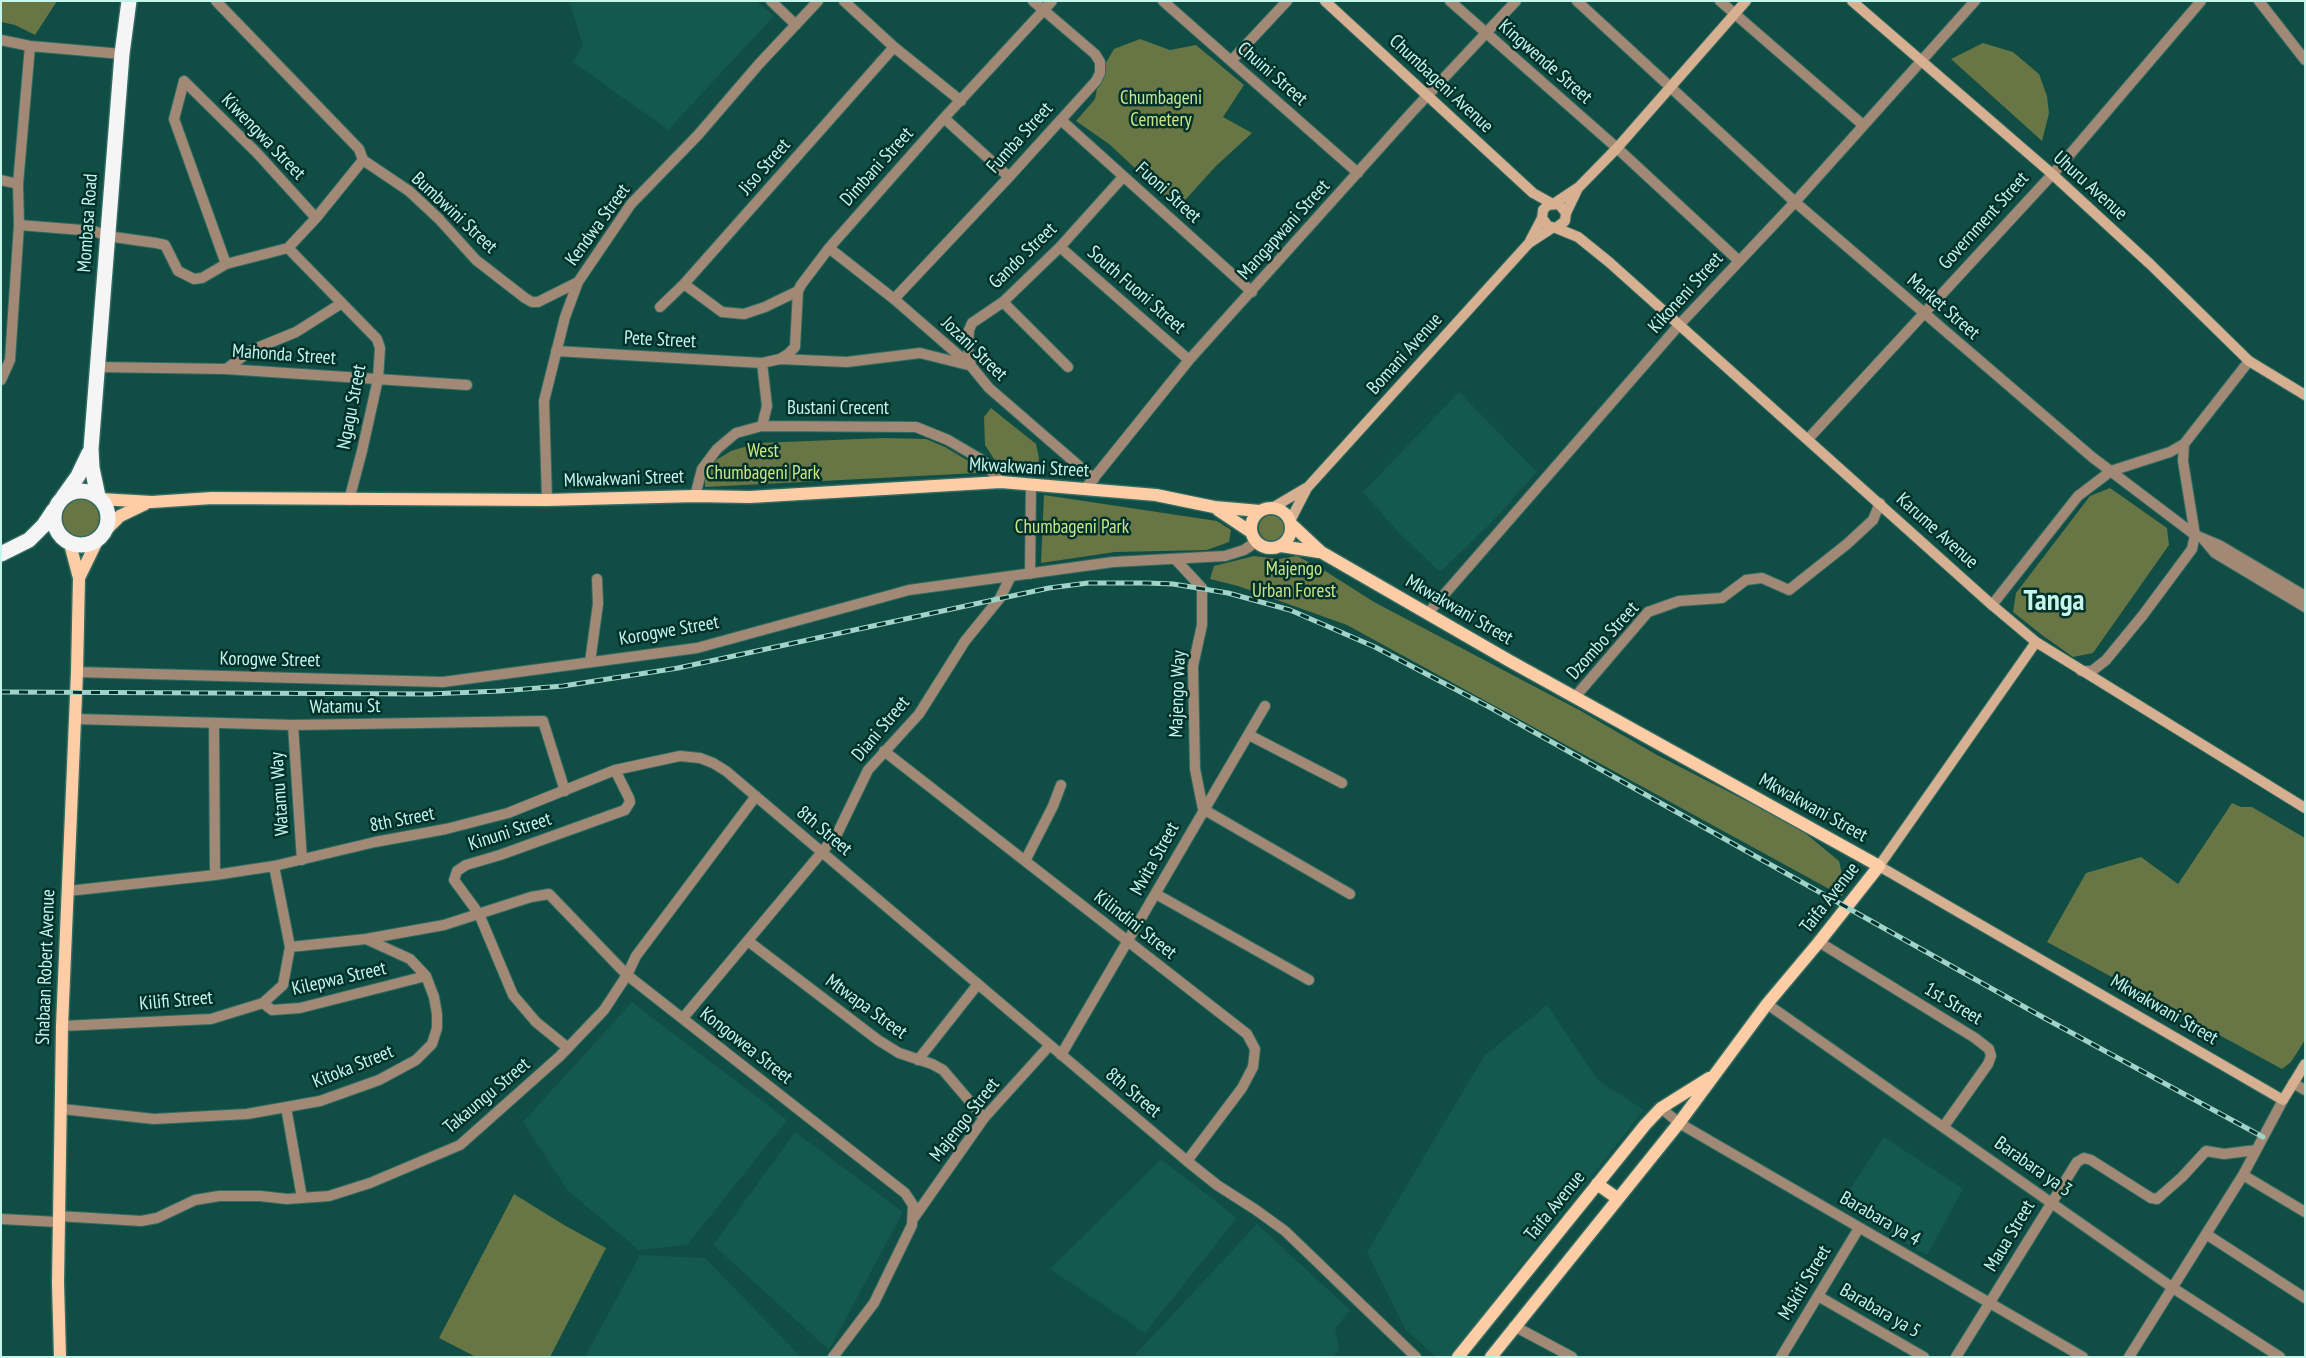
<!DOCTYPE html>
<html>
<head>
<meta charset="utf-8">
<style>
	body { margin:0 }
	#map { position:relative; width:2306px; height:1358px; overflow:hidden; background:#104d44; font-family:"PT Sans Narrow",sans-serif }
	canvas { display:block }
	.frame { position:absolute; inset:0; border:2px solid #c5f5eb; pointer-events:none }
</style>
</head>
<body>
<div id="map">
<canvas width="2306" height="1358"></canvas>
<div class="frame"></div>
</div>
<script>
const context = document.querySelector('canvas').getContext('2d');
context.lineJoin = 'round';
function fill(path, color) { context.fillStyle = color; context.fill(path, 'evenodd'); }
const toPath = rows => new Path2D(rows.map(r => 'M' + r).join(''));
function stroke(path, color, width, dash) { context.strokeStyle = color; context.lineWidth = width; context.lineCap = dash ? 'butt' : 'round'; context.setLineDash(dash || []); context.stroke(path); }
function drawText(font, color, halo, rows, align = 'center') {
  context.font = font + ' "PT Sans Narrow",sans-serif'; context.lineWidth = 5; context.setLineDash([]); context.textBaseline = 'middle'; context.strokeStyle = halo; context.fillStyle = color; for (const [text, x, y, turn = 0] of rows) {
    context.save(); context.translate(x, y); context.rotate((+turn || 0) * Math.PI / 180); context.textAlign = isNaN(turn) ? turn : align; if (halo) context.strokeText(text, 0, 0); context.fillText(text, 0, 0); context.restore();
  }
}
fill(toPath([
	[569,1,756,1,774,16,668,130,573,62,583,45],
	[1459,392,1537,472,1491,523,1440,572,1398,532,1363,492],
	[632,1002,787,1120,687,1245,639,1250,568,1191,523,1122],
	[1547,1005,1598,1080,1644,1110,1449,1357,1436,1357,1406,1330,1367,1252,1485,1055],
	[795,1132,903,1212,829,1350,713,1245],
	[1884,1137,1963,1189,1927,1255,1839,1206],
	[1161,1159,1237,1218,1145,1333,1050,1269],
	[1257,1224,1350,1310,1335,1329,1339,1350,1333,1357,1133,1357],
	[640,1255,705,1258,801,1357,585,1357]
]), '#14594e');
fill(toPath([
	[1,1,57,1,35,35,15,25,1,22],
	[1140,39,1170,50,1196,45,1244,85,1223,117,1252,133,1216,166,1178,208,1109,144,1076,121,1095,99,1100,73,1114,49],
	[1983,43,2013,52,2039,74,2047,96,2049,113,2042,141,1951,59],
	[991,408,1036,444,1039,458,1038,473,1011,474,996,462,985,445,984,417],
	[885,438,926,439,945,447,975,465,977,473,705,487,705,477,713,462,731,451,757,443],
	[2110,488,2167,528,2169,545,2093,653,2073,657,2042,635,2013,612,2016,593,2090,496],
	[1044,495,1217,521,1231,530,1229,542,1207,550,1115,552,1041,563],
	'57 518a21 21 0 1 1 42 0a21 21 0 1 1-42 0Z',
	'1259 528a13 13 0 1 1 26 0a13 13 0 1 1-26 0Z',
	[1254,556,1279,559,1297,556,1322,569,1374,602,1581,711,1657,755,1799,828,1839,861,1846,891,1842,896,1347,625,1238,586,1210,579,1214,566],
	[2232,803,2241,807,2252,807,2305,838,2305,1040,2291,1062,2282,1069,2047,942,2086,873,2141,857,2178,884],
	[514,1194,564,1225,606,1248,550,1357,476,1357,439,1338]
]), '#687544');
const street = toPath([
	[216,1,359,149,363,160,409,191,439,219,476,260,525,298,532,302,538,302,578,282],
	[771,1,796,25],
	[844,1,894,47,961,101],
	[1163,1,1358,173],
	[1450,1,1617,148,1739,261],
	[1577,1,1795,202,2092,457,2195,535,2219,545,2305,596],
	[1720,1,1863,125],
	[2259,1,2305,60],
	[1,40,30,46,122,54],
	[1231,61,1287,1],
	[184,81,174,119,226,264],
	[184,81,257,153,316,218],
	[944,118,1009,177],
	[1061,120,1252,292],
	[1,180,18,184,19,225,10,360,1,380],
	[18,184,30,46],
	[19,225,94,231,107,236,156,243,165,245,178,271,194,279,202,278,226,264,288,248,316,218,363,160],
	[1060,247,1189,360],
	[288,248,377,339,380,348,378,379,362,451,349,500],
	[829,248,894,299,971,366,989,388,1094,479],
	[684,284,722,312,744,314,765,307,798,291],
	[894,299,1009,177,1096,81,1100,73,1100,62,1095,54,1033,1],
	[1003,302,1068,367],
	[660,307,684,284,894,47],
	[556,351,762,363,780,359,788,354,795,347,798,291,801,285,829,248,944,118,1052,1],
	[780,359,847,362,920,353,968,365],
	[762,363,767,406,762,426],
	[971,366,968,348,969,330,972,323,1003,302,1060,247,1123,177],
	[97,367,226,369,467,385],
	[226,369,252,350,296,332,342,303],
	[1808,439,2060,166,2201,1],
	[1085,489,1189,360,1412,112,1516,1],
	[695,496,702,469,717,449,736,433,762,426,916,427,948,440,982,460,1001,482],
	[547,500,544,401,565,317,578,282,631,204,698,135,759,64,818,1],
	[2204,540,2215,553,2305,607],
	[1176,560,1202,588,1202,625,1193,666,1195,769,1203,809,1350,894],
	[1030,574,1031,484],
	[1992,605,2078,496,2111,471,2170,452,2184,444,2249,361],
	[1428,613,1680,324,1795,202,1975,1],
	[590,662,598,604,597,579],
	[2081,671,2092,671,2106,660,2143,615,2192,549,2195,535,2183,461,2184,444],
	[77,672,443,682,697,648,909,590,1113,562,1225,556,1244,550,1256,542],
	[1575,697,1648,612,1679,601,1722,598,1746,580,1762,578,1789,590,1847,544,1873,520,1880,503],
	[76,719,293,725,543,721,565,791],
	[214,724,215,875],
	[293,725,302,860],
	[1249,735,1342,783],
	[884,751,1247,1034,1255,1049,1253,1067,1242,1088,1187,1161],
	[1025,861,1053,806,1061,785],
	[68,891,215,875,274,866,375,842,446,829,508,813,615,770,680,756,700,758,713,763,726,771,1187,1161,1217,1185,1256,1210,1285,1231,1416,1357],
	[1156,894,1309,980],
	[366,939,444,925,531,897,549,894,627,975,905,1193,913,1205,912,1225,874,1303,833,1357],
	[748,941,878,1040,899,1053,932,1064,943,1070,984,1118],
	[1819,942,1975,1038,1989,1049,1991,1056,1988,1064,1944,1126],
	[263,1003,272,1010,300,1008,426,976],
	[1767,1004,2173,1288,2280,1357],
	[683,1018,837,834,868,770,919,714,965,641,1000,598,1011,576],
	[62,1026,211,1019,263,1003,283,985,290,947,274,866],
	[568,1048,536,1022,513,995,479,914,454,880,457,871,466,865,500,855,625,810,630,802,629,798,615,770],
	[1061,1055,1265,706],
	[918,1060,978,984],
	[2293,1083,2305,1090],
	[286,1107,302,1198],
	[1661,1108,1679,1123,1717,1145,2083,1357],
	[62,1109,154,1119,247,1114,320,1101,379,1080,416,1060,432,1044,437,1028,437,1014,434,997,426,976,410,959,366,939,290,947],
	[2243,1175,2305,1212],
	[58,1216,141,1221,157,1218,195,1200,219,1196,260,1196,287,1199,329,1196,370,1183,460,1145,560,1056,604,1010,627,975,636,956,756,796],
	[1,1219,58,1222],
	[913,1219,984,1118,1050,1045],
	[2206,1234,2305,1298],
	[1818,1296,1924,1357],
	[1514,1326,1572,1357],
	[1781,1357,1859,1228],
	[1956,1357,2077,1162,2084,1158,2091,1160,2151,1198,2157,1199,2182,1177,2206,1151,2224,1154,2256,1150],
	[2129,1357,2243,1175,2283,1100]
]);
const secondary = toPath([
	[1325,1,1533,193,1551,203],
	[1852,1,2051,173,2150,264,2249,361,2305,395],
	[1555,203,1579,187,1617,148,1746,1],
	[1566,213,1578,188],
	[1556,228,1578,237,1609,262,1992,605,2036,642,2305,808],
	[1530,241,1542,218,1543,210,1548,205,1559,204,1566,213,1565,221,1556,228,1548,226,1542,218],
	[1272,508,1306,488],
	[1290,521,1307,488,1529,243,1552,228],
	[2036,642,1879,866,2283,1100,2305,1064]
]);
const primary = toPath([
	[100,499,152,502,212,498,547,500,695,496,750,497,1001,482,1156,495,1214,507,1260,511],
	'1251 528a20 20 0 1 1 40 0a20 20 0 1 1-40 0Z',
	[1218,510,1251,532],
	[1291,524,1321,552,1508,660,1879,866,1819,942,1767,1004,1679,1123,1491,1357],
	[107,529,120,516,145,504],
	[1281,546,1319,552],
	[79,578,97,541],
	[1597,1184,1617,1198],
	[60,1357,58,1283,62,1026,77,672,79,578,70,544],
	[1458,1357,1645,1125,1661,1108,1709,1078]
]);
const highway = toPath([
	'54 518a27 27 0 1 1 54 0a27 27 0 1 1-54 0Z',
	[98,496,92,468,91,449,122,54,129,1],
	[63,497,78,476,89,453],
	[1,554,29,540,44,525,54,510]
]);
stroke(street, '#316b62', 12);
stroke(secondary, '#316b62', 12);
stroke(primary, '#316b62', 15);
stroke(highway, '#316b62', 18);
stroke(street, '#a18976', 10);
stroke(secondary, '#d6b091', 10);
stroke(primary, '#fecda6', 12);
stroke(highway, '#f5f5f5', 15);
const rail = toPath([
	[1,692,429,694,500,691,563,686,678,668,1049,588,1088,583,1146,583,1173,584,1228,593,1290,610,1375,647,1491,708,2037,1014,2263,1137]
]);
stroke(rail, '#a1d3c9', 5);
stroke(rail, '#00312a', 3, [9]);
drawText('19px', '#c5f5eb', '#00312a', [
	["Kingwende Street",1545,62,41],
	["Chuini Street",1272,74,41],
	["Chumbageni Avenue",1441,84,43],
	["Kiwengwa Street",263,137,46],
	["Fumba Street",1020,138,-48],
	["Jiso Street",765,167,-49],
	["Dimbani Street",877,167,-48],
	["Uhuru Avenue",2090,186,42],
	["Fuoni Street",1168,193,42],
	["Bumbwini Street",454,213,43],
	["Government Street",1984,221,-48],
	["Mombasa Road",88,223,-86],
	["Kendwa Street",598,225,-54],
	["Mangapwani Street",1284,230,-48],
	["Gando Street",1023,256,-44],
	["South Fuoni Street",1136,290,41],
	["Kikoneni Street",1686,293,-48],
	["Market Street",1943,307,41],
	["Pete Street",660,340,3],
	["Jozani Street",974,349,44],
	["Bomani Avenue",1405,354,-48],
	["Mahonda Street",284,355,4],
	["Ngagu Street",352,407,-79],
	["Bustani Crecent",838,409],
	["Mkwakwani Street",1029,468,3],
	["Mkwakwani Street",624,479,-2],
	["Karume Avenue",1937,531,42],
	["Mkwakwani Street",1459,610,30],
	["Korogwe Street",669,631,-10],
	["Dzombo Street",1603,641,-48],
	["Korogwe Street",270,660,1],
	["Majengo Way",1178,694,-88],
	["Watamu St",345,707,-1],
	["Diani Street",881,729,-50],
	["Watamu Way",280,794,-94],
	["Mkwakwani Street",1813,808,29],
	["8th Street",402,820,-11],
	["8th Street",824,831,40],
	["Kinuni Street",510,832,-18],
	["Mvita Street",1155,859,-61],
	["Taifa Avenue",1830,898,-52],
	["Kilindini Street",1135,925,38],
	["Shabaan Robert Avenue",46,967,-88],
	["Kilepwa Street",339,979,-13],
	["Kilifi Street",176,1001,-5],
	["1st Street",1953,1004,31],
	["Mtwapa Street",866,1007,36],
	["Mkwakwani Street",2164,1010,30],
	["Kongowea Street",746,1046,38],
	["Kitoka Street",353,1067,-22],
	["8th Street",1133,1093,40],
	["Takaungu Street",487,1096,-40],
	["Majengo Street",965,1120,-52],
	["Barabara ya 3",2033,1167,35],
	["Taifa Avenue",1555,1206,-51],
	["Barabara ya 4",1880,1219,30],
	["Maua Street",2010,1236,-59],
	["Mskiti Street",1805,1283,-59],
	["Barabara ya 5",1880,1311,30]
]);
drawText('19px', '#cee589', '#00312a', [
	["Chumbageni",1161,99],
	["Cemetery",1161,121],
	["West",763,452],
	["Chumbageni Park",763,474],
	["Chumbageni Park",1072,528],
	["Majengo",1294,570],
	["Urban Forest",1294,592]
]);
drawText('bold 29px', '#c5f5eb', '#00312a', [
	["Tanga",2054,602]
]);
</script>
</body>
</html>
